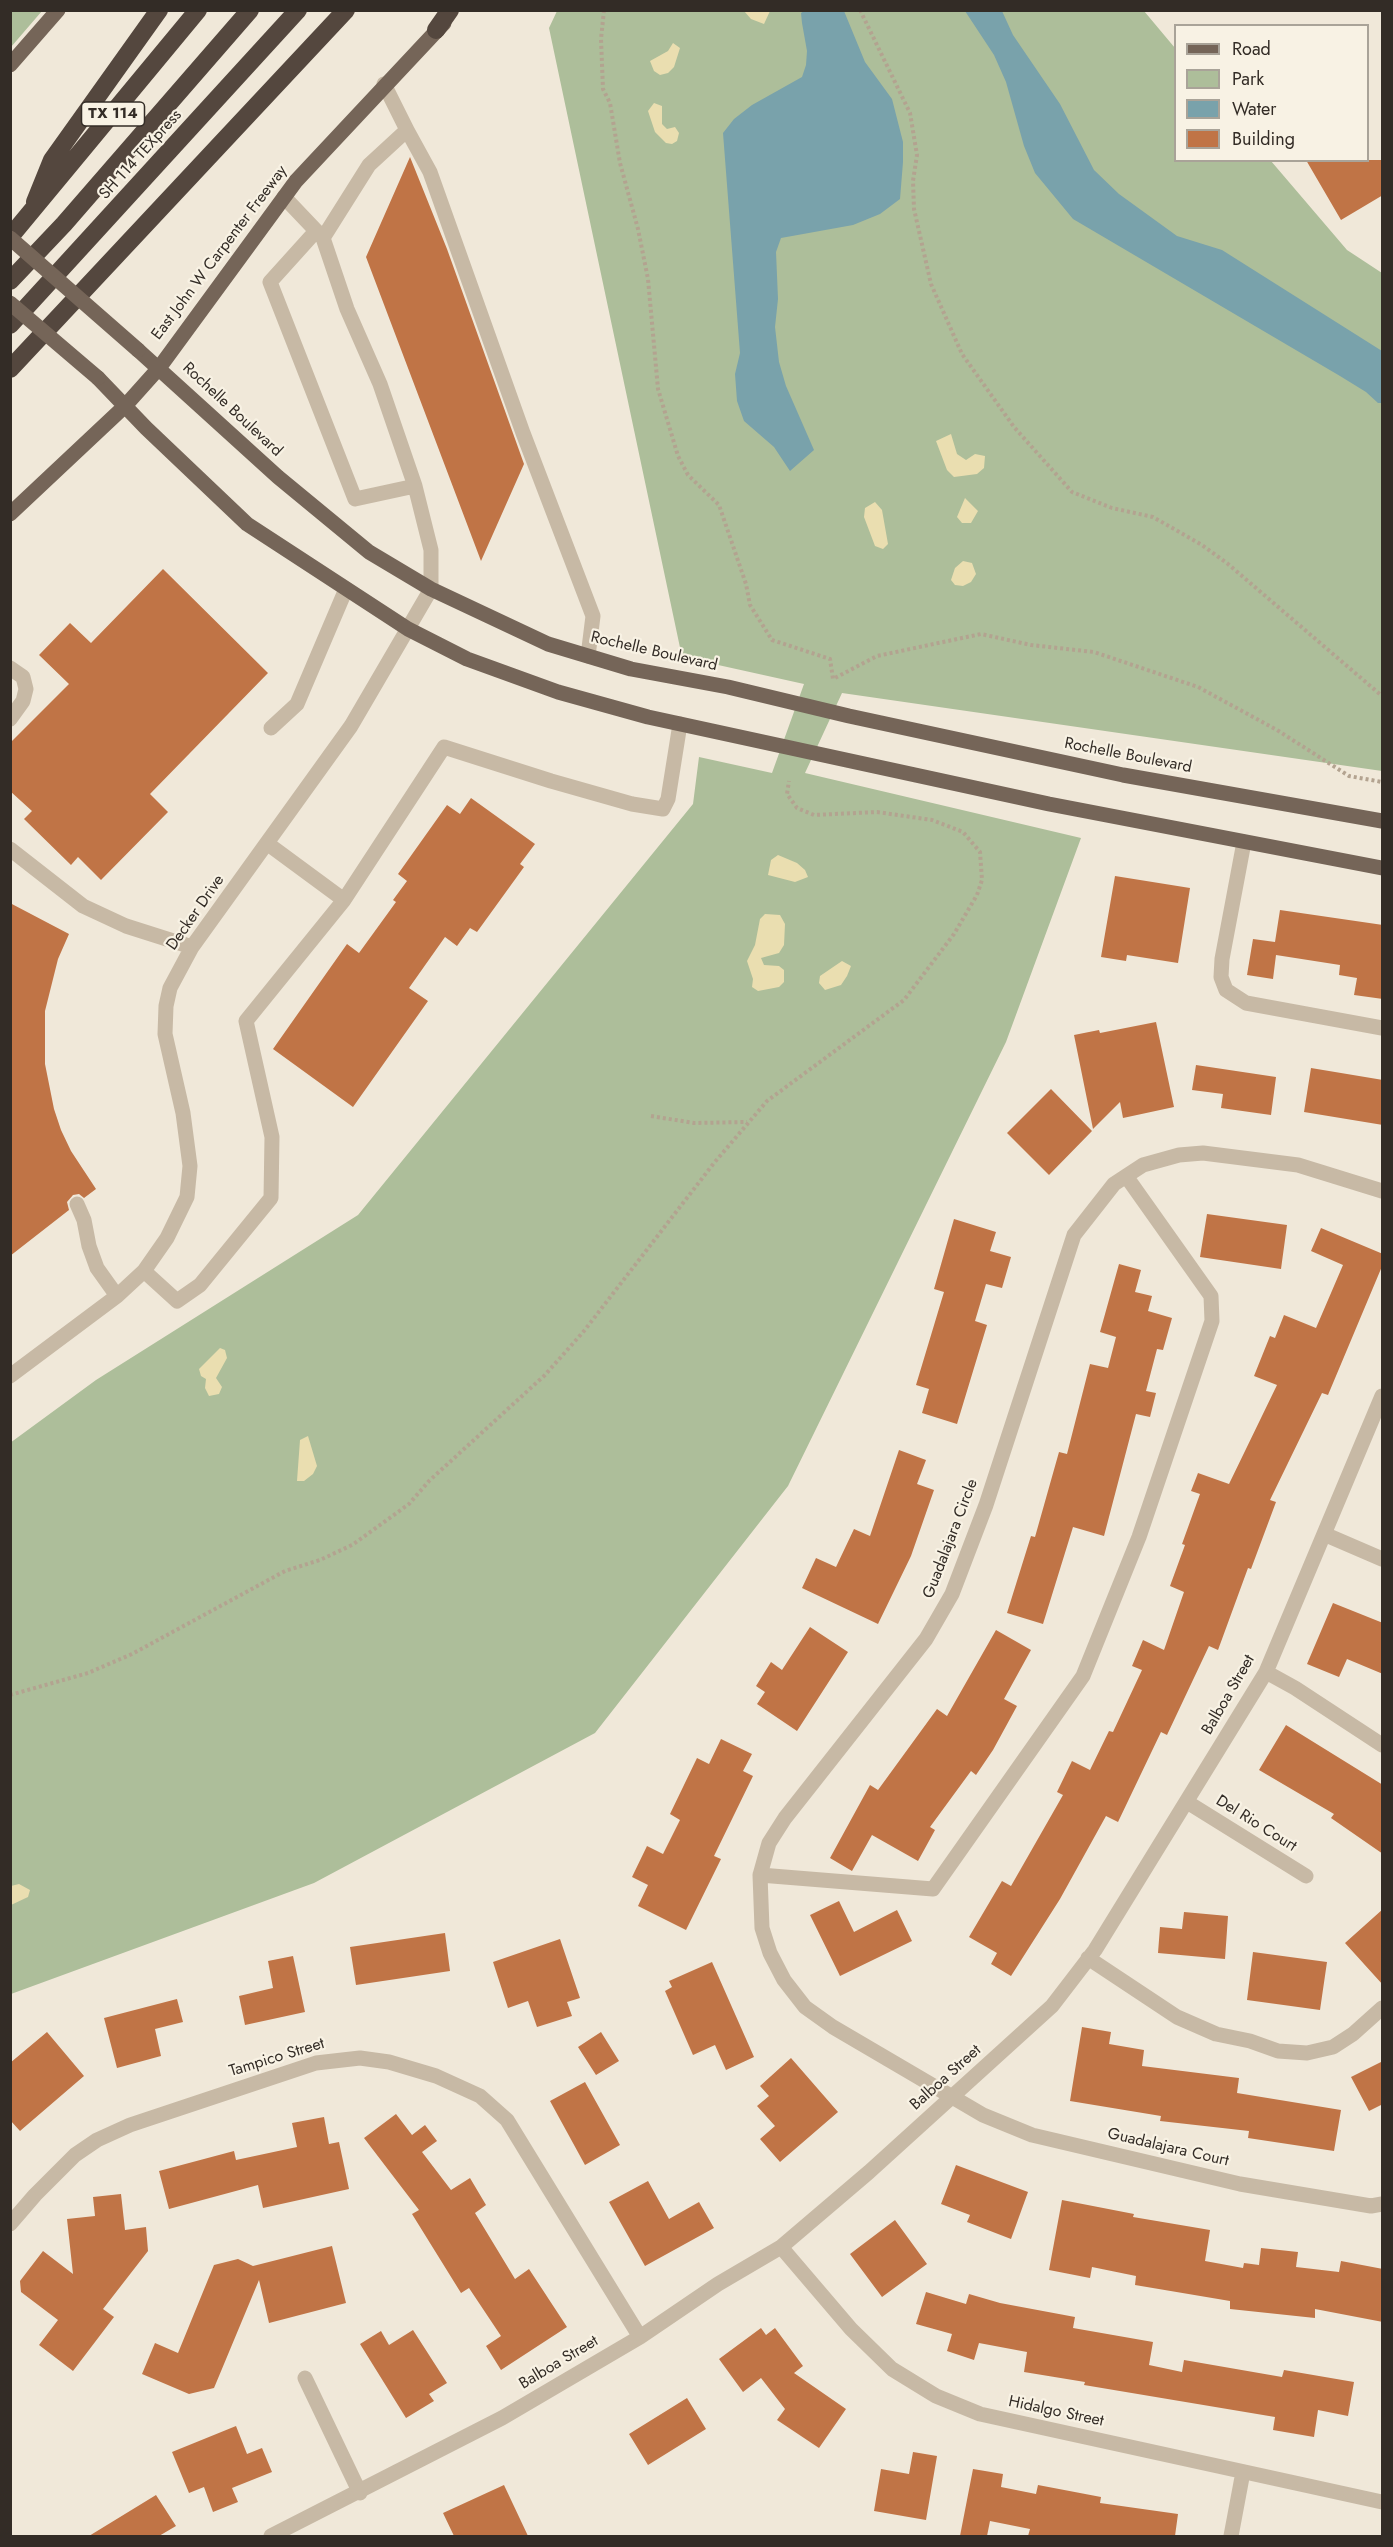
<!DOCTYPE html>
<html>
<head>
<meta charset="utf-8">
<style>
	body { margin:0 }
	#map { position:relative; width:1393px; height:2547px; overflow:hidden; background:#f0e8d9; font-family:Jost,sans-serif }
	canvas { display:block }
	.frame { position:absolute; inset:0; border:12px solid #332c26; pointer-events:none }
	.legend { position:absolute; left:1174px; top:24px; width:195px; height:138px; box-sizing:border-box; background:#f8f2e4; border:2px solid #a9a398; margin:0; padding:8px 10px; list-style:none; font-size:18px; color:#332c26 }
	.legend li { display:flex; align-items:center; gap:12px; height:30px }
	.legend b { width:30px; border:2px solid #a9a398 }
</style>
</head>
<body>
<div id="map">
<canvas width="1393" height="2547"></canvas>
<div class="frame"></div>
<ul class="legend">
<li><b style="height:8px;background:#756558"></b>Road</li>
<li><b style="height:16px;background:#adbe9a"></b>Park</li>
<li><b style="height:16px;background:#79a2ab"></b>Water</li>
<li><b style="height:16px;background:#c07446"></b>Building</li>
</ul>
</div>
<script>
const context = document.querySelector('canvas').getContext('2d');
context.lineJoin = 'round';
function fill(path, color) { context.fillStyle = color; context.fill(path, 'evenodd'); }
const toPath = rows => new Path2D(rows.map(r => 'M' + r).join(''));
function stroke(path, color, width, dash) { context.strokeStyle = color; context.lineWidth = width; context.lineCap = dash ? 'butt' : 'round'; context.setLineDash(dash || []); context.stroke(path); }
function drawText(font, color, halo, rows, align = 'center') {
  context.font = font + ' Jost,sans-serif'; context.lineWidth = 4.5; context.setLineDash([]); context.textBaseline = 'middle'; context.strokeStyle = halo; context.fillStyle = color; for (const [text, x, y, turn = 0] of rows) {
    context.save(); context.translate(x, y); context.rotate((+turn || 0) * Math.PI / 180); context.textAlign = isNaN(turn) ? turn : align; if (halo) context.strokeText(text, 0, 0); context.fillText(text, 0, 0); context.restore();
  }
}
fill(toPath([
	[11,10,42,11,11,47,10,11],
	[557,11,1144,11,1175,48,1176,160,1271,161,1347,250,1382,273,1382,771,842,693,805,773,1081,838,1006,1042,788,1486,595,1733,314,1883,11,1994,10,1443,96,1380,358,1215,693,804,699,757,772,773,804,684,682,657,549,28]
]), '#adbe9a');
fill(toPath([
	[744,11,744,10,770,11,764,24,751,19],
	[673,43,680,48,674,67,668,73,660,75,654,71,650,61,668,51],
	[654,103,662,106,662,124,667,129,675,127,679,133,677,141,672,144,666,143,655,132,648,111],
	[951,434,957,454,966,460,975,454,985,456,984,468,977,474,954,477,947,470,936,441],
	[965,498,978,511,971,523,962,523,957,517],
	[875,502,882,510,888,544,883,549,875,546,864,517,865,508],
	[963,561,972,563,976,574,971,582,963,586,955,585,951,580,955,568],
	[778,855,797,863,805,870,808,877,795,882,768,875,771,860],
	[765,914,780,915,785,924,784,945,779,953,761,958,764,965,779,966,784,970,784,982,779,987,758,991,752,987,753,979,747,961,755,945,760,919],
	[842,961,851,966,847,976,841,985,825,990,819,983,820,976],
	[220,1348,225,1350,227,1358,216,1378,222,1387,219,1394,209,1396,205,1388,206,1379,201,1376,199,1369],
	[308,1436,317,1466,313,1474,304,1481,297,1481,300,1440],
	[19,1884,30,1890,28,1897,11,1905,11,1886]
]), '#eadeb0');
fill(toPath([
	[804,11,844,11,865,62,892,99,903,142,903,162,900,199,880,214,853,225,781,238,776,252,778,299,775,327,779,362,786,386,814,450,790,471,774,447,744,421,737,401,735,374,740,353,723,133,734,119,752,105,802,77,806,65,807,51,802,23,801,13],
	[965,11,1002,11,1013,35,1060,104,1094,170,1119,194,1177,236,1222,250,1382,351,1382,403,1378,403,1366,392,1340,376,1073,219,1035,173,1024,146,1006,82,994,55]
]), '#79a2ab');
fill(toPath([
	[410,157,447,249,524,464,481,561,366,257],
	[1306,160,1383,160,1383,195,1341,220],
	[163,569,268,673,150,794,168,812,101,880,78,857,71,865,24,819,32,811,10,791,10,743,69,684,39,655,70,623,91,643],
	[471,798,535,844,520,864,524,867,477,932,470,928,457,946,445,937,409,988,428,1001,353,1107,273,1049,347,944,359,953,396,902,393,900,407,881,398,874,447,805,460,814],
	[1115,876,1190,888,1178,963,1127,955,1126,961,1101,957],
	[10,903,69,934,58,959,45,1011,45,1064,54,1109,61,1130,71,1151,96,1189,84,1198,79,1194,73,1195,67,1202,69,1210,10,1256],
	[1280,910,1383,925,1383,999,1354,995,1357,978,1339,975,1340,965,1276,955,1273,979,1247,975,1253,939,1275,942],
	[1156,1022,1174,1107,1123,1118,1120,1102,1093,1129,1074,1035,1099,1030,1100,1033],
	[1196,1065,1276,1077,1271,1115,1221,1108,1223,1094,1192,1090],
	[1311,1068,1383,1080,1383,1125,1304,1112],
	[1051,1089,1092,1131,1049,1175,1007,1133],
	[1207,1214,1287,1225,1281,1269,1200,1257],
	[954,1219,996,1232,990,1251,1011,1257,1002,1288,986,1284,975,1321,987,1325,957,1424,922,1413,929,1389,916,1385,944,1292,934,1289],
	[1321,1228,1383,1254,1383,1264,1328,1395,1322,1393,1270,1500,1276,1502,1251,1569,1248,1568,1218,1650,1209,1646,1167,1735,1161,1732,1118,1822,1106,1816,1060,1899,1011,1976,991,1964,997,1953,969,1937,1002,1881,1011,1886,1063,1795,1057,1792,1072,1761,1090,1770,1109,1731,1113,1732,1142,1670,1132,1666,1143,1640,1164,1650,1184,1592,1170,1586,1185,1545,1182,1544,1200,1494,1191,1491,1198,1473,1229,1484,1277,1385,1254,1376,1270,1336,1275,1338,1284,1315,1316,1328,1343,1265,1311,1251],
	[1119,1264,1141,1270,1135,1292,1152,1296,1148,1311,1172,1318,1163,1350,1157,1349,1146,1391,1156,1393,1150,1417,1136,1414,1104,1536,1073,1527,1043,1624,1007,1613,1031,1536,1035,1537,1059,1452,1067,1454,1090,1364,1108,1368,1116,1337,1100,1332],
	[899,1450,926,1460,917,1484,934,1490,911,1556,878,1624,802,1588,816,1558,836,1567,854,1529,870,1536],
	[1333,1603,1383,1623,1383,1674,1347,1659,1339,1677,1307,1664],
	[810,1627,848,1652,797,1731,757,1704,765,1692,756,1686,771,1662,782,1670],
	[996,1630,1031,1650,1004,1699,1017,1706,993,1750,976,1775,971,1771,930,1827,935,1830,918,1861,872,1835,852,1871,830,1858,870,1785,878,1790,937,1709,947,1716],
	[1286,1725,1383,1785,1383,1854,1331,1818,1334,1814,1259,1770],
	[721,1739,752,1754,743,1771,753,1776,714,1856,721,1859,686,1930,638,1906,648,1885,632,1877,647,1846,663,1854,680,1820,670,1814,697,1758,709,1764],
	[839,1901,854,1932,897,1910,912,1941,840,1976,810,1915],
	[1383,1909,1383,1985,1345,1943],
	[1184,1912,1228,1916,1225,1959,1158,1953,1160,1927,1182,1929],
	[445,1933,450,1971,356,1985,350,1947],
	[560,1939,580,1998,567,2002,572,2016,537,2027,528,2001,508,2008,493,1962],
	[1253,1952,1327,1962,1320,2010,1247,2000],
	[293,1956,305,2012,245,2025,239,1996,273,1988,268,1961],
	[712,1962,754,2057,726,2070,715,2045,693,2055,665,1991,672,1987,669,1981],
	[177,1999,183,2022,155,2029,161,2056,117,2068,104,2018],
	[1082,2027,1111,2032,1109,2044,1144,2050,1142,2066,1239,2078,1237,2093,1341,2110,1334,2151,1248,2138,1249,2131,1160,2121,1161,2116,1070,2101],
	[47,2032,84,2076,20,2131,10,2120,10,2063],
	[601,2032,619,2061,596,2075,578,2047],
	[791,2058,838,2112,780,2162,760,2139,775,2126,757,2106,769,2096,760,2086],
	[1383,2061,1383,2104,1369,2111,1351,2077],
	[585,2082,620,2145,585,2165,550,2101],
	[396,2114,412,2135,425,2125,437,2141,422,2152,451,2190,470,2178,486,2205,475,2213,515,2279,529,2269,567,2327,501,2370,486,2346,501,2336,469,2288,461,2293,412,2214,419,2210,364,2138],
	[324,2117,329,2144,339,2142,349,2189,263,2208,258,2185,169,2209,159,2171,234,2151,236,2160,297,2147,292,2123],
	[956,2165,1028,2192,1011,2239,967,2222,970,2215,941,2204],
	[648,2181,669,2219,699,2202,714,2228,645,2266,609,2202],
	[121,2194,125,2230,146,2227,148,2251,103,2309,114,2317,73,2371,39,2345,58,2320,21,2292,20,2281,43,2251,73,2274,67,2219,95,2216,93,2197],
	[1062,2200,1134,2214,1133,2217,1210,2230,1205,2261,1243,2268,1244,2263,1259,2265,1261,2248,1298,2252,1296,2267,1339,2272,1341,2261,1383,2269,1383,2322,1315,2309,1315,2318,1230,2309,1230,2301,1135,2285,1136,2276,1092,2267,1090,2278,1049,2270],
	[895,2220,927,2264,882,2297,850,2254],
	[332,2246,346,2303,269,2323,259,2280,214,2388,189,2394,142,2374,155,2343,178,2353,214,2265,238,2259,253,2266],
	[926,2292,966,2304,969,2294,1000,2303,1075,2317,1073,2328,1153,2342,1149,2365,1182,2372,1184,2360,1282,2377,1284,2370,1354,2382,1348,2416,1318,2410,1314,2437,1273,2430,1275,2417,1084,2385,1085,2382,1024,2372,1027,2352,979,2343,974,2360,947,2351,952,2334,916,2324],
	[761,2328,766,2335,775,2328,803,2366,794,2373,846,2409,819,2448,777,2420,785,2409,761,2378,743,2392,719,2359],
	[413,2330,447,2383,429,2394,434,2401,406,2418,360,2344,381,2331,389,2345],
	[687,2398,706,2429,648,2465,629,2434],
	[236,2426,247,2454,262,2448,272,2472,232,2488,238,2502,213,2512,204,2487,189,2493,172,2452],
	[913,2452,937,2456,926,2520,874,2511,881,2469,909,2474],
	[973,2469,1003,2474,1001,2487,1036,2494,1038,2485,1101,2497,1100,2503,1178,2514,1175,2536,1028,2536,1030,2529,990,2521,987,2536,960,2536],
	[504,2485,528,2536,454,2536,443,2513],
	[156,2495,176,2526,159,2536,89,2536]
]), '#c07446');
stroke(toPath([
	[604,10,601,39,603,89,610,103,620,163,638,229,648,279,658,389,678,456,688,475,719,505,746,584,750,605,772,640,830,659,833,679,877,656,981,634,1031,645,1094,652,1198,687,1277,730,1349,776,1382,782],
	[860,10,910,113,917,155,913,181,914,209,931,284,962,354,1014,427,1072,492,1112,508,1153,517,1202,545,1228,564,1382,696],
	[651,1116,694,1123,747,1122],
	[10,1695,88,1673,132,1654,285,1571,320,1560,352,1545,409,1504,429,1481,545,1375,584,1331,714,1163,767,1101,904,1000,954,934,977,895,982,880,980,852,963,832,932,820,877,812,814,815,797,808,787,794,789,781]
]), '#b3a390', 4, [3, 3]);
stroke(toPath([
	[384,84,407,130],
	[316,231,270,282,355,499,415,486],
	[323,238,369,165,407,130,430,172,523,433,593,616,588,656],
	[10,668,23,677,26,689,23,701,10,719],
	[271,728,297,704,346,589],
	[1244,842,1222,959,1221,977,1226,990,1246,1003,1382,1028],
	[10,849,83,906,126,926,192,947],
	[344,900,444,747,551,781,632,804,663,809,668,799,680,724],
	[1382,1191,1298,1165,1203,1153,1179,1155,1143,1165,1114,1184,1074,1235,986,1505,952,1594,926,1639,785,1818,769,1843,760,1875,762,1928,770,1953,784,1980,805,2007,833,2027,983,2115,1032,2135,1240,2184,1371,2206,1382,2204],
	[77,1204,84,1220,89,1246,97,1268,117,1296],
	[144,1271,177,1301,200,1285,271,1198,272,1137,246,1021,344,900,268,844],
	[10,1376,117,1296,144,1271,167,1238,187,1197,190,1166,183,1113,165,1034,166,1006,170,988,192,947,351,726,431,589,431,550,415,486,380,384,347,309,323,238,284,197],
	[1324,1534,1382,1559],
	[1266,1672,1295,1688,1382,1745],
	[1187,1802,1306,1876],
	[760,1875,933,1889,1083,1676,1139,1537,1212,1321,1211,1296,1126,1176],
	[1088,1958,1177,2017,1216,2034,1250,2041,1278,2051,1307,2053,1333,2047,1353,2034,1382,2008],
	[10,2224,35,2195,75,2155,97,2140,130,2125,316,2063,360,2058,389,2062,436,2076,480,2096,507,2120,640,2337],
	[781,2247,851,2329,892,2369,936,2396,980,2414,1382,2502],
	[305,2378,360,2493],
	[271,2536,502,2418,640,2337,718,2284,781,2247,869,2172,1052,2006,1095,1950,1266,1672,1382,1396],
	[1231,2536,1243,2472]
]), '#c7b9a5', 15);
stroke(toPath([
	[10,65,58,10],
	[138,350,278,477,369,552,431,589,548,644,631,669,728,687,849,716,1123,775,1382,821],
	[98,378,146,428,247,524,408,629,467,659,558,692,648,717,1049,804,1382,868],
	[10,514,125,406,159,368,296,181,444,23]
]), '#756558', 15);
stroke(toPath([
	[436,30,450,10],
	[35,202,52,160,159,10],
	[10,237,198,10],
	[10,281,64,224,250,10],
	[10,325,298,10],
	[10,369,346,10]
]), '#54473e', 18);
stroke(toPath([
	[10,238,138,350],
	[10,303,98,378]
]), '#756558', 15);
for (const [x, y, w] of [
	[113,114,63]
]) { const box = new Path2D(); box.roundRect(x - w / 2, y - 12, w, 24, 4.5); context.fillStyle = '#f8f2e4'; context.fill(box); stroke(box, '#332c26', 1.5); }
drawText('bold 15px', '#332c26', null, [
	["TX 114",113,114]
]);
drawText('16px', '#332c26', '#f8f2e4', [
	["SH 114 TEXpress",141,155,-48],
	["East John W Carpenter Freeway",220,253,-53],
	["Rochelle Boulevard",232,410,43],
	["Rochelle Boulevard",654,652,13],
	["Rochelle Boulevard",1128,756,11],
	["Decker Drive",196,913,-55],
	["Guadalajara Circle",951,1539,-69],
	["Balboa Street",1229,1695,-60],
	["Del Rio Court",1256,1824,32],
	["Tampico Street",277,2058,-17],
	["Balboa Street",946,2078,-42],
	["Guadalajara Court",1168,2148,13],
	["Balboa Street",559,2363,-31],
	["Hidalgo Street",1056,2412,12]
]);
</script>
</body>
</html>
